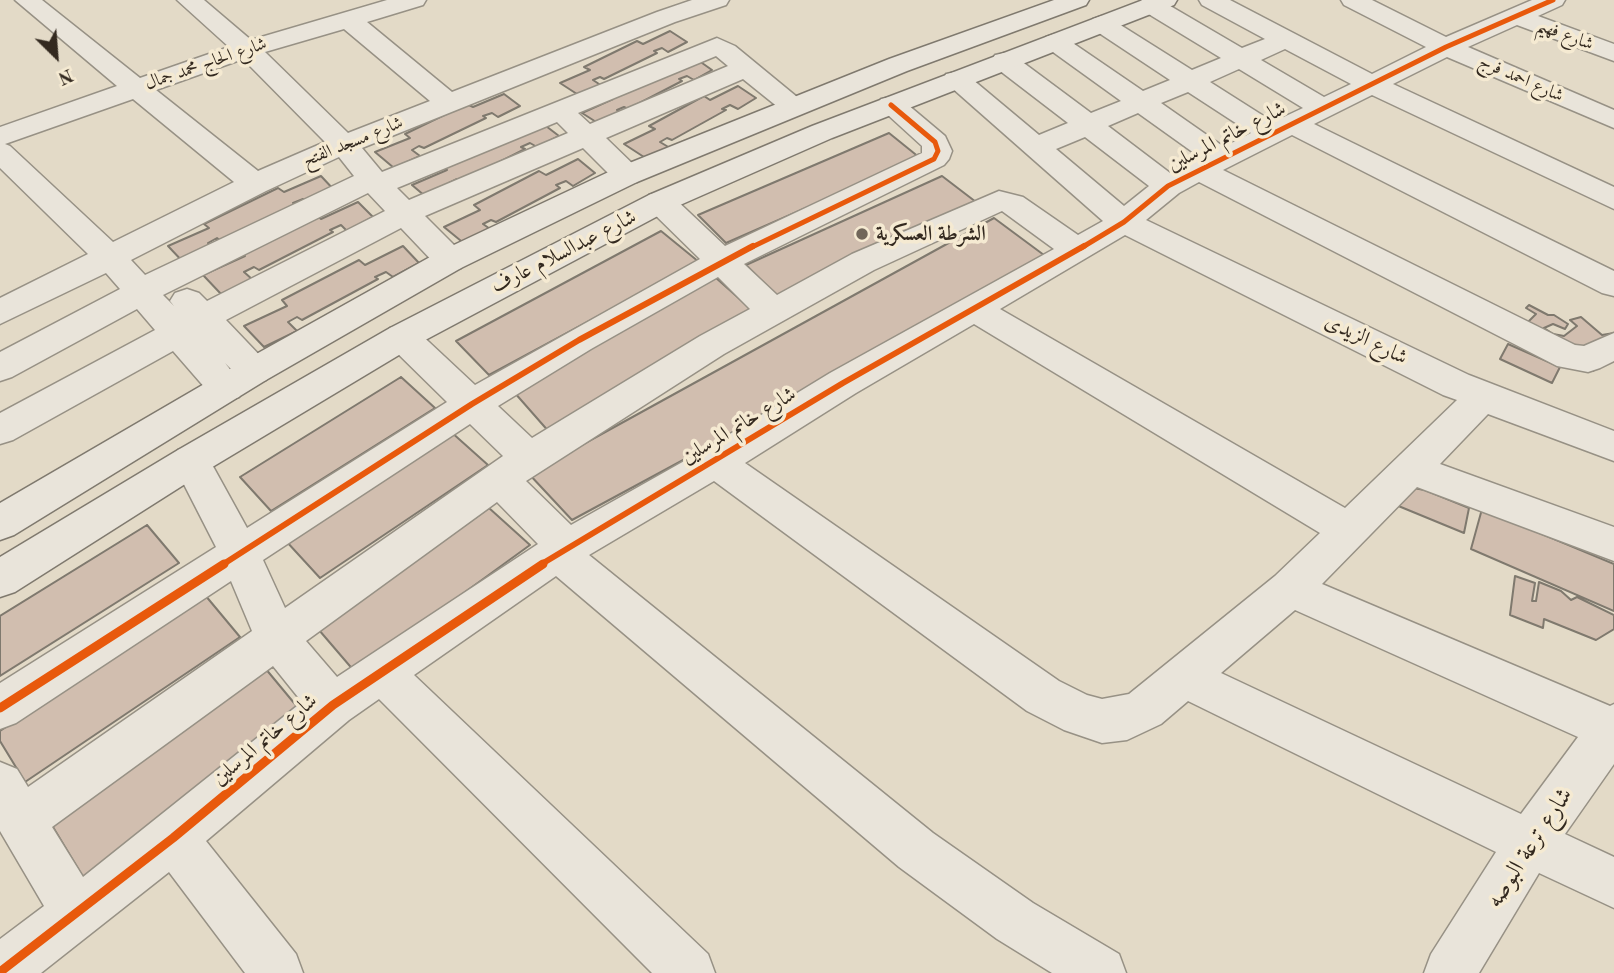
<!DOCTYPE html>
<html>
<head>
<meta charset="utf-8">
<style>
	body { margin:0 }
	#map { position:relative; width:1614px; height:973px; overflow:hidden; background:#e3dac7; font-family:"Old Standard TT",serif }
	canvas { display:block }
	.north { position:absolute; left:21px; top:21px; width:70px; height:70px; -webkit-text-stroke:5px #f5ead2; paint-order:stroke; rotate:155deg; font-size:19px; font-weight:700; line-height:28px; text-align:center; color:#33291f }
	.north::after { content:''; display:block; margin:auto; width:24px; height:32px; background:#33291f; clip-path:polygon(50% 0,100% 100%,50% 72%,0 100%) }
</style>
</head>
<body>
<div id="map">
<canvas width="1614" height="973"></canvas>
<div class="north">N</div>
</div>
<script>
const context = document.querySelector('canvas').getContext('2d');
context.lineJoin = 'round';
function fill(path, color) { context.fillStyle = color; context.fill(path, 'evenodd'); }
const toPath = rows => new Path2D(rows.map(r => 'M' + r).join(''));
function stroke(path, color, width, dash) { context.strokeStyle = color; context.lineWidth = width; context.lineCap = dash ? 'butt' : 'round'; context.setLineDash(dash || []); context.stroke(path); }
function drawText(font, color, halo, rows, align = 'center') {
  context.font = font + ' "Old Standard TT",Amiri,serif'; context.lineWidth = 7; context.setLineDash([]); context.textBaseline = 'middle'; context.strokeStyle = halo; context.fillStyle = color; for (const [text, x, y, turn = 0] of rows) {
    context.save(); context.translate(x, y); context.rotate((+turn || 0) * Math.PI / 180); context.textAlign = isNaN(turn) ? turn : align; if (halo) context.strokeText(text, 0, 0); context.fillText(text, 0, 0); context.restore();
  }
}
const building = toPath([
	[670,31,687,42,668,52,662,48,654,51,657,53,604,79,600,77,593,80,602,86,580,96,560,83,590,70,584,67,637,41,643,44,670,31],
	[695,58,712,70,694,80,687,76,679,79,682,81,628,109,624,107,617,110,627,116,604,127,582,113,613,99,607,95,695,58],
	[738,86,756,98,738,109,730,105,722,109,726,110,672,140,667,138,660,142,670,148,647,159,624,144,655,129,649,126,704,96,710,100,738,86],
	[504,94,520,106,498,117,492,113,483,116,486,118,424,148,419,146,412,150,420,156,394,168,375,152,410,138,405,134,467,104,473,107,504,94],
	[542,123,559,136,537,147,530,143,521,147,525,149,462,181,457,179,449,183,459,189,432,202,412,185,447,170,442,165,542,123],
	[889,133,920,158,726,243,698,215,889,133],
	[578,159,595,173,573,186,566,181,556,185,560,188,496,222,491,220,483,224,493,231,466,245,444,227,480,210,474,205,539,171,546,175,578,159],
	[321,176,335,191,309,204,303,199,293,203,296,205,221,241,217,238,208,243,216,250,185,264,168,246,209,228,204,224,278,188,284,192,321,176],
	[942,176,976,202,777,296,746,265,942,176],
	[358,202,373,217,347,231,341,225,330,230,333,232,259,270,254,267,244,272,253,280,221,294,203,275,245,256,240,252,315,214,321,219,358,202],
	[994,218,1052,261,572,520,529,474,994,218],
	[661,231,699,262,489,375,456,341,661,231],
	[403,246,419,263,393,277,386,272,375,277,378,279,302,320,297,317,288,322,297,331,264,347,244,326,287,306,282,300,359,260,365,265,403,246],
	[715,277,752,310,550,433,514,392,715,277],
	[1529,305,1548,315,1554,315,1568,324,1565,329,1553,324,1544,328,1553,334,1564,336,1577,326,1570,320,1581,317,1602,335,1614,333,1614,349,1593,371,1513,327,1528,322,1536,314,1526,308,1529,305],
	[1508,344,1560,367,1552,383,1500,359,1508,344],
	[401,377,435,408,271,511,240,477,401,377],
	[450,431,488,465,320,578,286,541,450,431],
	[1401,486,1425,490,1469,508,1464,533,1396,505,1401,486],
	[489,508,530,545,355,672,319,630,489,508],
	[1482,509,1614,564,1614,611,1471,549,1482,509],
	[147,525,179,563,0,676,0,616,147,525],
	[1515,576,1535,583,1532,601,1536,601,1539,582,1561,591,1571,600,1577,597,1614,615,1614,629,1596,640,1544,619,1543,628,1510,615,1515,576],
	[205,595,240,637,25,782,0,741,0,731,205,595],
	[265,668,304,715,83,877,50,822,265,668]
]);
fill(building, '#d1beaf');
stroke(building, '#7f796e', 2);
const street = toPath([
	[15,0,42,0,140,78,229,47,177,0,204,0,251,40,387,0,426,0,423,5,367,22,452,92,657,12,692,0,729,0,726,5,675,22,362,148,382,172,717,38,735,46,808,106,804,112,794,114,784,112,743,79,606,138,637,168,642,175,637,182,627,184,617,182,583,148,425,216,461,252,466,260,461,268,450,271,439,268,401,228,226,320,266,362,272,371,266,380,254,384,242,380,225,363,244,387,239,397,226,401,213,397,173,351,13,440,0,444,0,413,155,330,137,309,12,377,0,381,0,352,120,289,106,273,0,324,0,298,88,254,0,168,0,127,117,86,15,0],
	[344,29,430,101,348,133,265,52,344,29],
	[716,56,728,66,590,124,578,113,716,56],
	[243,59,325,142,258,171,156,90,243,59],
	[133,99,234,182,113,242,10,146,5,144,133,99],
	[557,122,568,133,409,200,397,188,557,122],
	[339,157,354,176,145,275,131,260,266,191,339,157],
	[368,193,385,211,207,301,199,293,187,289,175,293,170,301,174,306,163,295,368,193],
	[1142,0,1160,0,1242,48,1265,39,1202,5,1199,0,1230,0,1372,74,1426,47,1344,5,1341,0,1372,0,1446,37,1532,0,1565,0,1562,5,1538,16,1614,44,1614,61,1517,25,1468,47,1614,110,1614,128,1447,57,1393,84,1614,187,1614,209,1372,95,1314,124,1614,271,1614,296,1602,293,1292,135,1223,170,1575,345,1584,346,1614,333,1614,361,1600,368,1588,372,1557,366,1199,182,1179,193,1146,220,1469,375,1614,431,1614,461,1488,414,1440,464,1614,527,1614,561,1417,487,1322,584,1610,706,1614,704,1614,764,1565,834,1614,857,1614,908,1539,873,1479,973,1424,973,1431,954,1496,852,1188,701,1161,724,1127,740,1102,743,1064,730,1027,711,714,481,589,555,933,833,1033,903,1119,954,1126,973,1052,973,997,939,899,867,556,576,414,675,708,954,715,973,652,973,379,699,349,720,206,841,296,954,303,973,245,973,169,872,41,973,0,973,0,939,44,906,0,831,0,762,17,769,28,787,252,631,231,581,16,723,0,729,0,683,216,547,172,461,178,450,191,446,204,450,247,528,447,402,390,346,385,337,390,328,402,325,414,328,475,385,700,259,649,209,645,202,649,195,660,192,671,195,725,246,922,153,922,146,877,105,881,99,891,97,901,99,945,136,952,151,949,159,944,165,744,264,777,295,852,254,999,191,1023,197,1078,235,1103,221,943,80,946,74,956,72,966,74,1039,135,1068,123,995,67,991,61,995,55,1004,53,1013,55,1091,113,1121,101,1046,47,1042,42,1046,37,1055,34,1064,37,1143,91,1170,80,1093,29,1089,24,1093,19,1102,16,1111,19,1192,70,1221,58,1142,10,1139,5,1142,0],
	[1285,49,1351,84,1324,97,1261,60,1285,49],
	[1239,69,1303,108,1273,122,1210,82,1239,69],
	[1188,92,1251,133,1224,147,1161,103,1188,92],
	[1138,113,1201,158,1170,173,1108,126,1138,113],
	[1085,137,1149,186,1124,206,1056,149,1085,137],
	[1002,211,1054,249,830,373,702,451,571,525,526,481,724,354,874,270,1002,211],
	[1125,235,1443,395,1457,400,1345,508,1000,309,1125,235],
	[718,277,750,309,700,336,532,438,498,406,591,349,718,277],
	[974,324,1320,533,1275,576,1129,694,1102,699,1087,695,1059,681,745,463,856,393,974,324],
	[470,424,503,456,285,608,263,560,470,424],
	[497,502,538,544,337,677,306,641,497,502],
	[1295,610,1578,737,1521,814,1221,673,1295,610],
	[273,666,302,702,83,877,52,827,273,666]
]);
const secondary = toPath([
	[1054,0,1089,0,1086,5,907,71,637,182,461,268,266,380,14,535,0,540,0,503,242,362,439,252,617,168,889,59,1054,0],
	[1143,0,1177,0,1174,5,832,138,671,209,414,346,204,472,15,592,0,597,0,557,178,450,390,328,649,195,812,126,1143,0]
]);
stroke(street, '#979185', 3);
stroke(secondary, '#7f796e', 3);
fill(street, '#e9e4da');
fill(secondary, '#e9e4da');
stroke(toPath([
	[750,248,934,159,938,151,935,142,891,105],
	[1081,248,1124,222,1168,186,1446,47,1553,0]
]), '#e8590c', 5);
stroke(toPath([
	[222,565,472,404,579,340,753,246],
	[540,565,843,383,1084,246]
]), '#e8590c', 6);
stroke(toPath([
	[0,708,224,564],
	[0,972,173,838,333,705,543,564]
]), '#e8590c', 9);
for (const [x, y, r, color] of [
	[862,234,7,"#71675a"]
]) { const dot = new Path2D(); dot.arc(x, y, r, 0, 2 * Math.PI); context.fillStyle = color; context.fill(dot); stroke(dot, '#f5ead2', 2.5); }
drawText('18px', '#33291f', '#f5ead2', [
	["شارع فهيم",1565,35,21],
	["شارع الحاج محمد جمال",206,64,-19],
	["شارع احمد فرج",1521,79,24],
	["شارع مسجد الفتح",353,142,-22]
]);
drawText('21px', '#33291f', '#f5ead2', [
	["شارع خاتم المرسلين",1227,137,-27],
	["شارع عبدالسلام عارف",564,252,-27],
	["شارع الزيدى",1366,340,26],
	["شارع خاتم المرسلين",739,426,-31],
	["شارع خاتم المرسلين",265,740,-40]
]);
drawText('bold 21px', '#33291f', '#f5ead2', [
	["الشرطة العسكرية",876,234]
], 'left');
drawText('24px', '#33291f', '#f5ead2', [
	["شارع ترعة البوصه",1530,848,-57]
]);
</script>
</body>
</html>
